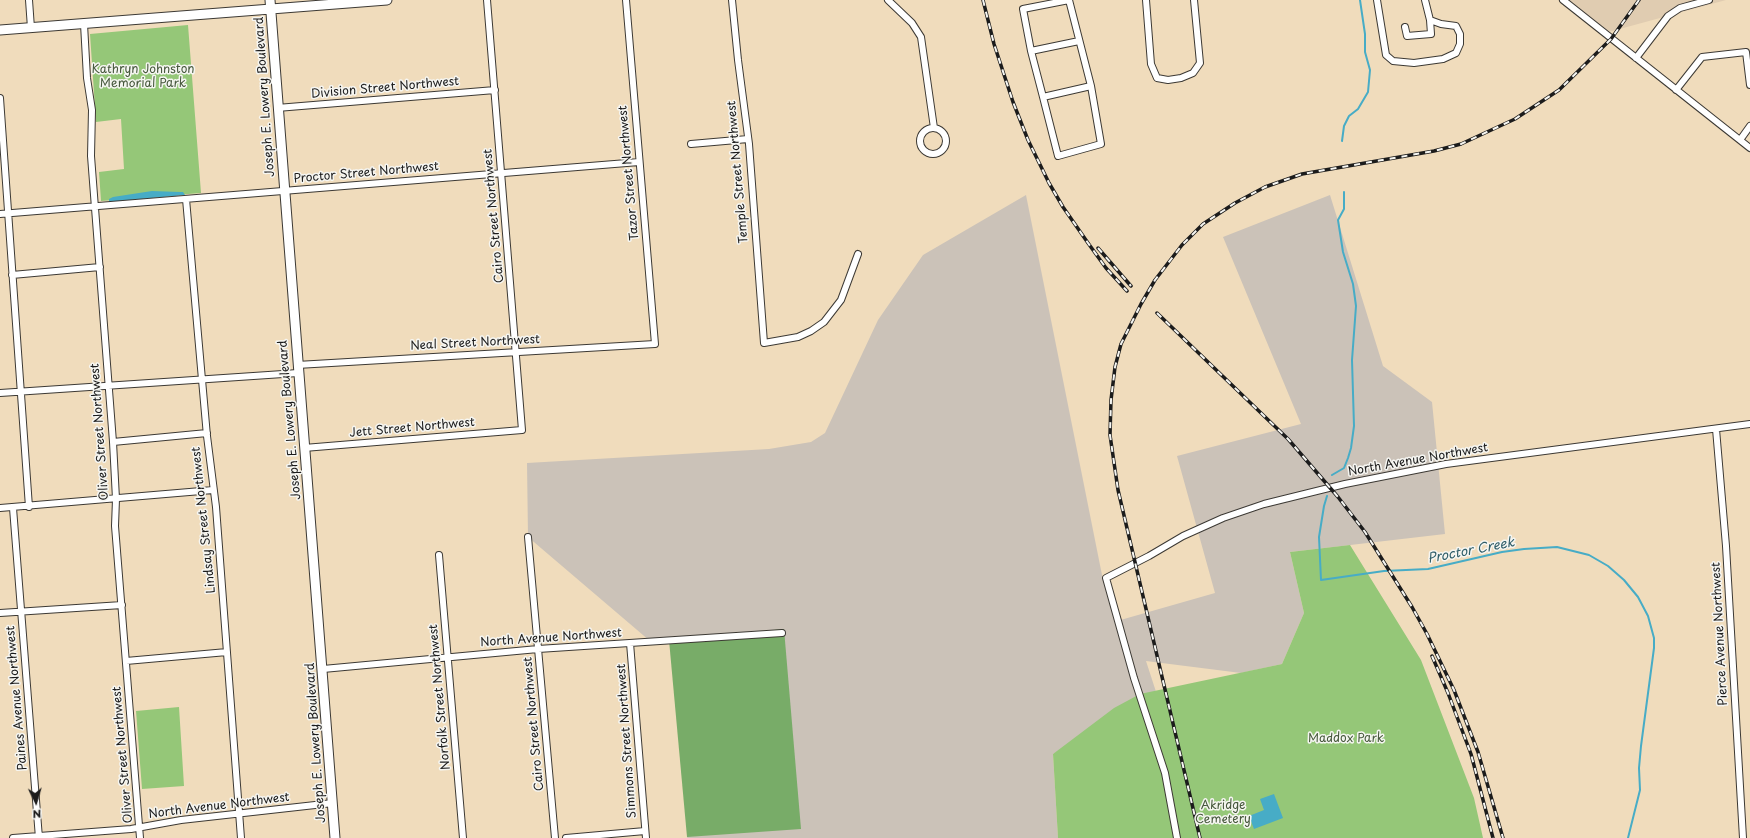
<!DOCTYPE html>
<html>
<head>
<meta charset="utf-8">
<style>
	body { margin:0 }
	#map { position:relative; width:1750px; height:838px; overflow:hidden; background:#f0dcbc; font-family:"Playpen Sans",sans-serif }
	canvas { display:block }
	.north { position:absolute; left:16px; top:782px; width:40px; height:40px; -webkit-text-stroke:3px #f6f6f2; paint-order:stroke; rotate:175deg; font-size:11px; font-weight:700; line-height:16px; text-align:center; color:#1c1c1c }
	.north::after { content:''; display:block; margin:auto; width:14px; height:18px; background:#1c1c1c; clip-path:polygon(50% 0,100% 100%,50% 72%,0 100%) }
</style>
</head>
<body>
<div id="map">
<canvas width="1750" height="838"></canvas>
<div class="north">N</div>
</div>
<script>
const context = document.querySelector('canvas').getContext('2d');
context.lineJoin = 'round';
function fill(path, color) { context.fillStyle = color; context.fill(path, 'evenodd'); }
const toPath = rows => new Path2D(rows.map(r => 'M' + r).join(''));
function stroke(path, color, width, dash) { context.strokeStyle = color; context.lineWidth = width; context.lineCap = dash ? 'butt' : 'round'; context.setLineDash(dash || []); context.stroke(path); }
function drawText(font, color, halo, rows, align = 'center') {
  context.font = font + ' "Playpen Sans",sans-serif'; context.lineWidth = 3; context.setLineDash([]); context.textBaseline = 'middle'; context.strokeStyle = halo; context.fillStyle = color; for (const [text, x, y, turn = 0] of rows) {
    context.save(); context.translate(x, y); context.rotate((+turn || 0) * Math.PI / 180); context.textAlign = isNaN(turn) ? turn : align; if (halo) context.strokeText(text, 0, 0); context.fillText(text, 0, 0); context.restore();
  }
}
fill(toPath([
	[1565,0,1726,0,1605,33]
]), '#e0ccb1');
fill(toPath([
	[1026,195,1102,575,1117,621,1215,593,1177,456,1301,424,1223,237,1330,195,1383,366,1432,402,1445,534,1290,552,1304,613,1282,664,1241,673,1146,661,1159,701,1053,754,1058,838,687,838,784,629,650,641,528,537,527,463,769,449,811,442,825,433,878,320,923,255]
]), '#cbc2b8');
fill(toPath([
	[188,25,201,193,101,201,99,172,124,169,121,119,96,122,90,34],
	[1350,545,1421,660,1474,798,1483,838,1058,838,1053,754,1114,708,1140,694,1282,664,1304,613,1290,552],
	[179,707,184,786,142,789,136,711]
]), '#95c778');
fill(toPath([
	[784,629,801,829,687,837,669,640]
]), '#78ac68');
fill(toPath([
	[152,191,180,192,183,192,185,195,109,202,109,199,113,197],
	[1274,794,1283,818,1254,829,1249,816,1264,810,1260,799]
]), '#47acc6');
stroke(toPath([
	[1342,141,1344,126,1349,116,1358,109,1368,92,1370,70,1365,52,1365,34,1360,0],
	[1332,475,1344,468,1348,458,1351,448,1354,426,1352,360,1356,306,1353,284,1343,252,1338,220,1344,209,1344,192],
	[1327,496,1324,506,1319,537,1321,580,1384,571,1428,569,1502,552,1524,549,1557,547,1589,555,1608,566,1624,580,1638,597,1648,616,1654,638,1654,648,1641,746,1639,768,1640,790,1628,838]
]), '#47acc6', 2);
const minor = toPath([
	[29,0,31,28],
	[732,0,738,60,749,144,764,343,798,337,811,331,824,322,841,300,858,254],
	[888,0,912,23,921,37,934,128],
	[1069,0,1023,9,1031,51,1079,41],
	[1146,0,1151,64,1157,78,1168,80,1181,78,1193,73,1200,63,1194,0],
	[1377,0,1386,55,1393,61,1414,63,1443,59,1456,53,1460,44,1460,34,1456,26,1441,24,1430,20,1425,0],
	[1563,0,1750,148],
	[84,24,87,78,92,110,91,156,113,442,116,499,115,526,140,838],
	[1405,27,1407,36,1431,34,1430,20],
	[1031,51,1043,97,1091,86],
	[1636,58,1668,16,1680,8,1709,0],
	[1676,90,1702,57,1746,52,1750,85],
	[1043,97,1058,156,1101,144,1091,86,1069,0],
	[0,98,29,507],
	[277,108,495,90],
	'920 141a13 13 0 1 1 26 0a13 13 0 1 1-26 0Z',
	[1740,140,1750,126],
	[691,144,748,139],
	[186,199,207,436,216,507,241,838],
	[0,214,639,162],
	[12,275,100,267],
	[297,365,655,344,626,0],
	[0,393,298,373],
	[1716,429,1726,546,1743,838],
	[113,442,207,433],
	[304,448,522,430,487,0],
	[0,508,213,490],
	[13,508,39,838],
	[528,537,555,838],
	[439,555,463,838],
	[0,613,122,605],
	[630,643,646,838],
	[126,661,227,652],
	[323,669,538,649,782,633],
	[13,838,131,829,181,820,333,803],
	[566,838,645,831],
	[1177,838,1165,773,1134,678,1106,578,1149,556,1183,536,1223,518,1264,504,1345,484,1446,464,1750,424]
]);
const secondary = toPath([
	[270,0,335,838],
	[0,30,387,0]
]);
stroke(minor, '#3c3934', 8);
stroke(secondary, '#3c3934', 11);
stroke(minor, '#fff', 6);
stroke(secondary, '#fff', 9);
const rail = toPath([
	[983,0,994,44,1013,102,1028,140,1049,183,1063,207,1088,243,1106,268,1127,291],
	[1098,248,1131,286],
	[1157,313,1288,439,1338,497,1365,532,1412,607,1427,634,1454,690,1478,752,1503,838],
	[1432,656,1448,693,1471,754,1493,838],
	[1200,838,1118,490,1110,435,1111,400,1115,367,1121,344,1141,304,1155,280,1182,245,1203,224,1235,203,1265,187,1302,174,1434,151,1461,144,1515,119,1559,90,1611,39,1639,0]
]);
stroke(rail, '#1c1c1c', 3.5);
stroke(rail, '#f6f6f2', 2, [6]);
drawText('12px', '#46583c', '#f6f6f2', [
	["Kathryn Johnston",143,70],
	["Memorial Park",143,84],
	["Maddox Park",1346,739],
	["Akridge",1223,806],
	["Cemetery",1223,820]
]);
drawText('12px', '#1c1c1c', '#f6f6f2', [
	["Division Street Northwest",385,88,-5],
	["Joseph E. Lowery Boulevard",265,97,-94],
	["Temple Street Northwest",738,172,-95],
	["Proctor Street Northwest",366,173,-5],
	["Tazor Street Northwest",629,173,-95],
	["Cairo Street Northwest",494,216,-95],
	["Neal Street Northwest",475,343,-3],
	["Joseph E. Lowery Boulevard",290,420,-95],
	["Jett Street Northwest",412,428,-5],
	["Oliver Street Northwest",100,432,-94],
	["North Avenue Northwest",1418,460,-10],
	["Lindsay Street Northwest",204,520,-96],
	["Pierce Avenue Northwest",1720,634,-93],
	["North Avenue Northwest",551,638,-4],
	["Norfolk Street Northwest",440,697,-95],
	["Paines Avenue Northwest",17,698,-95],
	["Cairo Street Northwest",534,724,-95],
	["Simmons Street Northwest",627,741,-94],
	["Joseph E. Lowery Boulevard",316,743,-94],
	["Oliver Street Northwest",123,755,-95],
	["North Avenue Northwest",219,806,-7]
]);
drawText('italic 13px', '#2f5d68', '#f6f6f2', [
	["Proctor Creek",1471,551,-11]
]);
</script>
</body>
</html>
